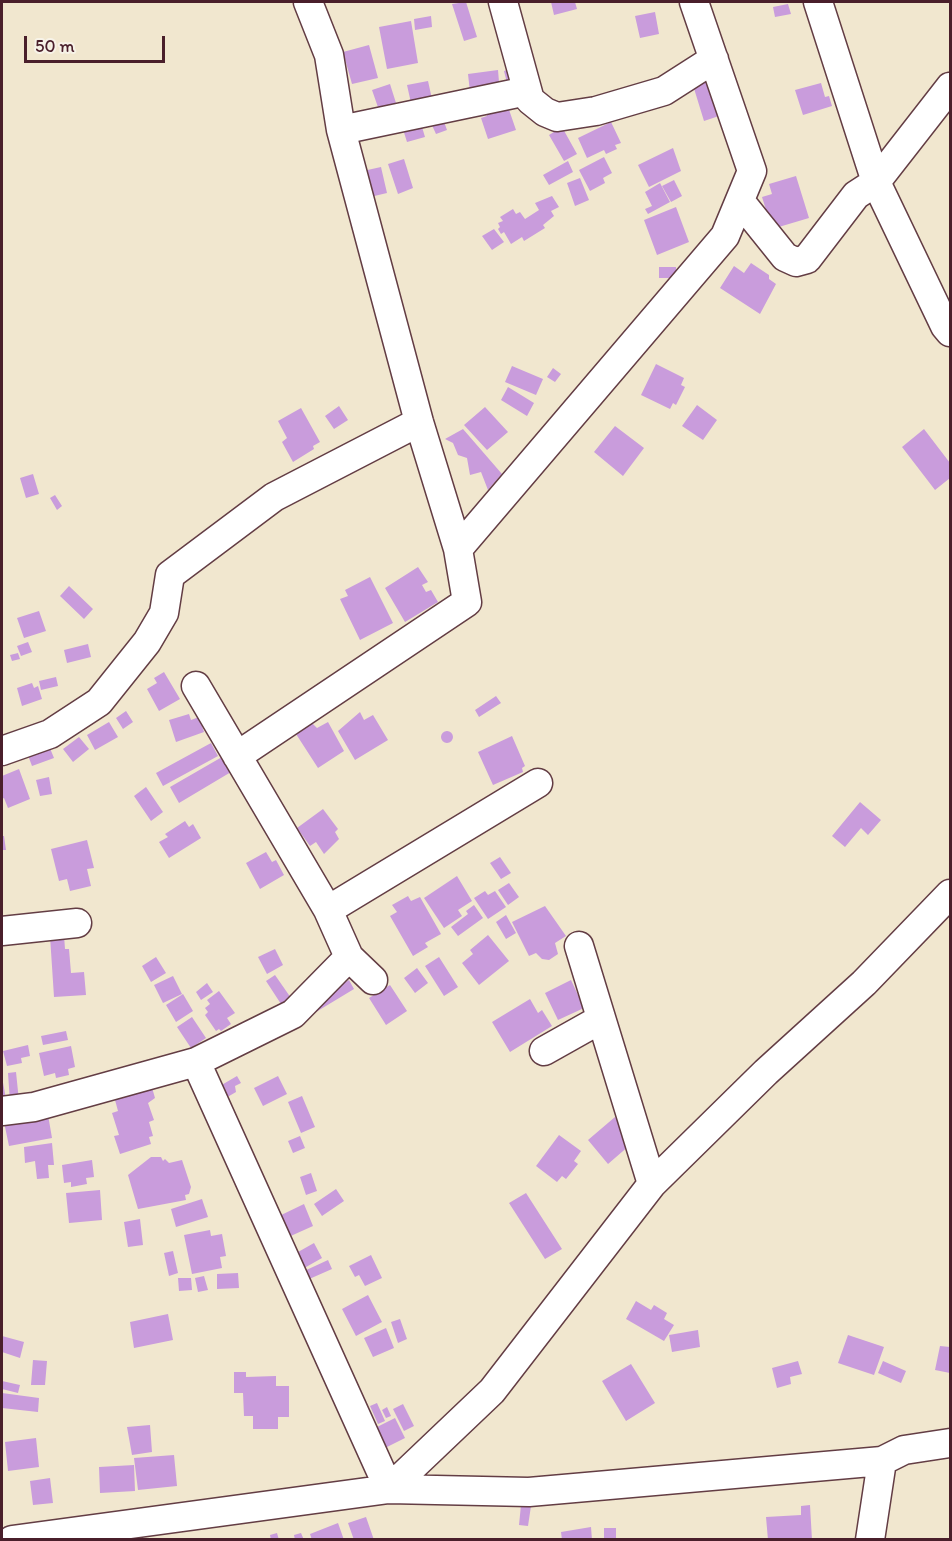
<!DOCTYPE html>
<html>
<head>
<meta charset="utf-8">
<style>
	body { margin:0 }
	#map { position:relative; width:952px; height:1541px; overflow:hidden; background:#f1e7cf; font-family:Itim,sans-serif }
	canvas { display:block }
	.frame { position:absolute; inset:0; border:3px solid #4a1f2b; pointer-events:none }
	.scale { position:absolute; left:24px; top:36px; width:141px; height:27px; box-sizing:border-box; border:3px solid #4a1f2b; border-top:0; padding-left:8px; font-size:18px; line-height:21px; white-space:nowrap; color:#4a1f2b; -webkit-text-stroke:4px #f7f3e8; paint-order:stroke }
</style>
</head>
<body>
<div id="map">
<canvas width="952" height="1541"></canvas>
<div class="frame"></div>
<div class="scale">50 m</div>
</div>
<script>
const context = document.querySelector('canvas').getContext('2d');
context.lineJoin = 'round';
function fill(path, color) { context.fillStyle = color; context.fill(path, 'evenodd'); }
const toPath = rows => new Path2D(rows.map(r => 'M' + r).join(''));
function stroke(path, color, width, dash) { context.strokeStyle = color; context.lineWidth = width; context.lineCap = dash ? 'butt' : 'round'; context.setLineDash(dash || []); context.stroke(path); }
fill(toPath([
	[466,2,477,37,464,41,452,4],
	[551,2,575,2,577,9,554,15],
	[788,4,791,14,775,17,773,7],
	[655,12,659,34,640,38,635,16],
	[431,16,432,27,415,30,414,19],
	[411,21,418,63,387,69,379,27],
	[369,45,378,78,352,84,343,52],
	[513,68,508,87,504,71],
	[498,70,499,82,495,82,496,88,470,92,468,74],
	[710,77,722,115,704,121,692,82],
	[428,81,432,99,411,103,407,85],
	[821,83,825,97,829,96,832,106,803,115,795,90],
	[390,84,396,103,389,105,390,110,380,113,372,90],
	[506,101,516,130,488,139,481,118,487,116,485,108],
	[443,119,447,130,436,134,431,123],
	[411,120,413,130,422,127,425,137,407,142,401,123],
	[611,122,621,143,615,145,617,149,606,154,604,150,587,158,578,138],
	[562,127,577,154,564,161,549,135],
	[673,148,681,171,649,187,638,165],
	[604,157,612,173,603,178,605,183,590,191,579,170],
	[404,159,413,188,398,194,388,164],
	[568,161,573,172,549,185,543,175],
	[381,167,387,193,370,197,363,171],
	[796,176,809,218,772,229,762,197,772,194,769,184],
	[580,178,589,200,575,206,567,183],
	[674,180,682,196,671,202,662,186],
	[660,183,670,202,648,214,645,209,652,206,645,192],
	[552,196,559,207,551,211,554,216,543,225,545,228,524,241,522,237,511,244,504,232,501,234,498,229,500,227,498,223,503,221,500,217,513,209,516,214,520,212,525,219,539,210,535,203],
	[676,207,689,242,657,255,644,220],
	[494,229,504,242,492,250,482,236],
	[751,263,769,275,769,279,776,284,760,314,720,288,734,266,744,273],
	[659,267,676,267,676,278,659,278],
	[656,364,684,378,681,385,685,387,676,405,673,403,670,409,641,395],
	[512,366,543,379,536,395,505,382],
	[553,368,561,374,555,382,547,377],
	[508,387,534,403,527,416,501,400],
	[697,405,717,420,703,440,682,426],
	[339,406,348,420,334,429,325,416],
	[485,407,508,432,487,450,464,425],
	[301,408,320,442,313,446,314,449,293,462,282,442,287,438,278,421],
	[615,426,644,448,623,476,594,452],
	[463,429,502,474,488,490,481,472,470,475,467,458,458,455,453,443,445,439],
	[924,429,950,463,950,478,935,490,902,447],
	[33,474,39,494,26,498,20,478],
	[55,495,62,506,57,510,50,498],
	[418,567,428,582,422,585,426,592,431,590,438,602,405,622,385,588],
	[370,577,393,623,360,640,340,599,348,596,345,590],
	[69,586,93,609,84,619,60,596],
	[39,611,46,631,24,638,17,618],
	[28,642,32,652,21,656,17,646],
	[88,644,91,657,67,663,64,650],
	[18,653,20,659,12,661,10,655],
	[164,672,180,699,159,711,147,689,157,683,154,678],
	[56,677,58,686,41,690,39,681],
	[32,683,34,688,38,686,42,699,22,706,17,688],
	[496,696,501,703,479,717,475,710],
	[126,711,133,722,123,729,116,718],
	[360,712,364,720,373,715,388,740,355,760,338,731],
	[189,714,191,720,199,717,204,732,176,742,169,720],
	[109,722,118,737,95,750,87,735],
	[328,722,344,751,318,768,296,734,312,723,317,728],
	'441 737a6 6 0 1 1 12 0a6 6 0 1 1-12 0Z',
	[512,736,525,766,522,768,523,772,493,785,478,752],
	[79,737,89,749,73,762,63,749],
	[47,741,54,758,32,766,26,750],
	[211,743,218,756,163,786,156,773],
	[222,757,231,772,179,803,170,787],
	[19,769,30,799,8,808,4,798,2,799,2,776],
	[49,777,52,794,40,796,36,780],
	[146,787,163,812,151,821,134,796],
	[860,802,881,820,868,835,861,828,845,847,832,836],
	[323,809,338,829,335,832,339,839,324,854,316,842,310,846,297,828],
	[185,821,189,827,193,824,201,838,169,858,159,842,168,837,165,834],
	[2,836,4,836,6,850,2,850],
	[87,840,94,868,87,869,91,886,70,891,67,879,59,881,51,849],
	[266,852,272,862,276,860,284,875,260,889,246,863],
	[500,857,511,873,501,879,490,863],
	[457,876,472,901,458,910,462,916,444,928,424,898],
	[509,883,519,897,508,905,498,890],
	[485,891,488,895,495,891,506,907,488,919,474,898],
	[408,896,411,901,420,897,441,934,425,943,428,947,413,956,390,916,397,912,392,905],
	[474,905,483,918,458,936,451,927,468,914,466,911],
	[545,906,566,936,555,943,558,954,549,960,542,959,536,953,529,956,512,922],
	[506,915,516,933,506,939,496,922],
	[64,935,65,949,69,949,71,973,84,972,86,995,54,997,50,936],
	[488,935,509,961,479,985,462,963,473,954,470,950],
	[275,949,283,965,267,974,258,957],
	[156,957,166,973,151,982,142,966],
	[439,957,458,987,444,996,425,966],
	[417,968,428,983,415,993,404,978],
	[275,975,291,998,281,1004,266,981],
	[173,976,182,994,163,1003,154,985],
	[349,980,354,989,316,1012,310,1003],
	[571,980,584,1008,558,1020,545,993],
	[207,983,213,992,201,1000,196,992],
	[390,985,407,1011,386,1025,369,998],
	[219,991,235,1013,227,1018,231,1024,221,1031,219,1029,216,1031,205,1015,208,1012,205,1008,210,1004,207,1000],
	[183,994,193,1011,176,1022,166,1005],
	[530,999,538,1013,542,1010,552,1026,510,1052,492,1022],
	[192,1017,206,1038,191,1048,177,1027],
	[66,1031,68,1040,43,1045,41,1036],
	[28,1045,30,1056,21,1058,22,1063,7,1066,3,1051],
	[71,1046,75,1067,68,1069,69,1075,56,1078,55,1073,44,1076,39,1053],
	[16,1072,19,1101,10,1102,8,1073],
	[237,1076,241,1083,235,1086,236,1092,219,1102,213,1090],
	[278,1076,287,1094,263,1106,254,1088],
	[2,1077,6,1099,2,1099],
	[151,1084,155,1098,148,1103,154,1120,149,1122,153,1136,149,1137,151,1144,120,1154,114,1136,119,1135,112,1113,118,1111,115,1100,120,1098,118,1092],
	[302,1096,315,1127,301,1133,288,1102],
	[47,1109,52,1138,9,1146,4,1122],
	[615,1117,627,1132,630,1145,608,1164,588,1140],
	[559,1135,581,1151,574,1161,578,1164,566,1179,562,1176,557,1182,536,1166],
	[300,1136,305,1148,293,1153,288,1141],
	[52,1143,54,1165,48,1165,49,1178,37,1179,35,1161,25,1163,24,1147],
	[151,1157,161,1157,163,1161,165,1159,169,1163,182,1160,191,1187,189,1194,185,1195,186,1200,138,1209,128,1175],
	[92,1160,94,1177,86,1178,87,1184,71,1187,71,1182,64,1183,62,1165],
	[311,1173,317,1191,306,1195,300,1177],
	[336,1189,344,1201,322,1216,314,1204],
	[100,1190,102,1220,69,1223,66,1193],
	[526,1193,562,1249,545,1259,509,1203],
	[202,1199,208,1217,176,1227,171,1209],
	[304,1204,313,1226,284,1239,275,1218],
	[140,1219,143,1245,128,1247,124,1222],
	[210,1230,211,1236,222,1234,226,1256,220,1257,222,1268,192,1274,184,1235],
	[314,1243,322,1258,299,1271,291,1256],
	[173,1251,178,1273,169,1276,164,1253],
	[371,1255,382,1278,365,1286,359,1275,355,1277,349,1266],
	[328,1260,332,1269,307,1280,302,1272],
	[238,1273,239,1288,217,1289,217,1274],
	[204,1276,208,1290,198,1292,195,1278],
	[178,1278,191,1278,192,1290,179,1291],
	[368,1295,382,1322,356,1336,342,1309],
	[636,1301,651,1310,654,1305,667,1313,664,1319,674,1325,664,1341,626,1319],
	[168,1314,173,1340,134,1348,130,1322],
	[400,1319,407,1339,398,1343,391,1322],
	[386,1328,394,1348,373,1357,364,1338],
	[698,1330,700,1347,672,1352,669,1335],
	[848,1335,884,1347,874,1375,838,1363],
	[2,1336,24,1342,20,1358,2,1352],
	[940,1346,950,1347,950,1373,935,1370],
	[33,1360,47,1361,45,1385,31,1385],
	[798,1361,802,1374,790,1377,791,1384,777,1388,772,1368],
	[883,1361,906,1371,901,1383,878,1373],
	[631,1364,655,1403,626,1421,602,1381],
	[234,1372,246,1372,246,1377,276,1376,276,1386,289,1386,289,1417,278,1417,278,1429,253,1429,253,1416,244,1416,243,1393,234,1393],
	[2,1381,20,1385,18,1393,2,1389],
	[2,1393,39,1398,38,1412,2,1408],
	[377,1403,385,1421,378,1424,370,1406],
	[403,1404,414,1426,404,1431,393,1409],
	[387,1407,391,1416,386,1418,382,1410],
	[395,1418,405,1438,381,1450,371,1430],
	[150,1425,152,1452,132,1455,127,1427],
	[36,1438,39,1467,8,1471,5,1442],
	[174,1455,177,1486,138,1490,134,1458],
	[134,1465,135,1491,100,1493,99,1467],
	[50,1478,53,1503,33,1505,30,1481],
	[521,1505,531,1506,528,1526,519,1525],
	[810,1505,812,1540,768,1540,766,1517,801,1515,801,1506],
	[366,1517,374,1540,354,1540,348,1523],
	[338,1523,344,1540,312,1540,310,1534],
	[591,1527,592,1540,562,1540,561,1532],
	[604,1528,616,1528,616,1540,604,1540],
	[277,1533,279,1540,271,1540,270,1535],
	[301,1533,304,1540,295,1540,294,1535]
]), '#c99cdc');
const minor = toPath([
	[503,2,530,100,545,112,557,117,596,111,664,91,714,59],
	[818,2,876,182,945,326,950,332],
	[341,130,527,91],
	[740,201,785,257,796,262,807,259,856,195,876,182,950,87],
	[458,549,725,236,752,171,694,2],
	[196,686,328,910,349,957,373,980],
	[2,751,50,734,99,702,147,642,164,613,170,575,274,497,419,422],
	[237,756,467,602,458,549,419,422,341,130,329,55,308,2],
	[328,910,538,783],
	[2,931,77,923],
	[579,946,652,1184],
	[544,1051,601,1019],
	[196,1062,389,1489,529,1492,882,1461,904,1450,950,1443],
	[2,1111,34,1107,196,1062,293,1014,349,957],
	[12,1540,389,1489,492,1391,652,1184,766,1072,864,983,950,894],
	[870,1540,882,1461]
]);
stroke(minor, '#633d44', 31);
stroke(minor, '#fff', 28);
</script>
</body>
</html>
